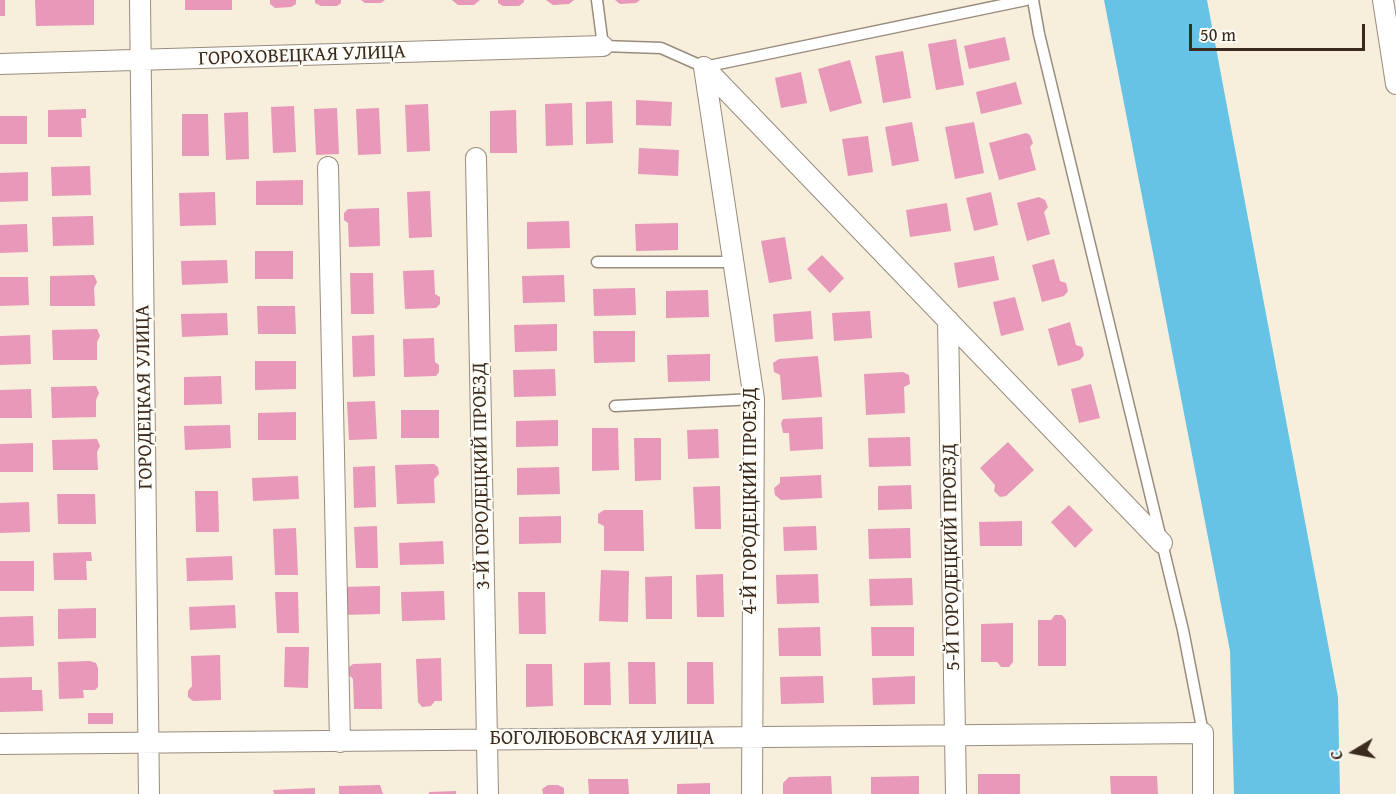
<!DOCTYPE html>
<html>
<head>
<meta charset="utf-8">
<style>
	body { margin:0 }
	#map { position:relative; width:1396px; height:794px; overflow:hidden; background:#f7eedc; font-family:"Gentium Book Plus",serif }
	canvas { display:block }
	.north { position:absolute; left:1324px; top:722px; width:60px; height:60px; -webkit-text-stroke:4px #fdfcf7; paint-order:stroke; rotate:260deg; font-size:16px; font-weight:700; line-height:24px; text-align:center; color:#3b2a1e }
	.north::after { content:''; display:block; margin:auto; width:21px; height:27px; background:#3b2a1e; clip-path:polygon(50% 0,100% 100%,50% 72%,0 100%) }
	.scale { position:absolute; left:1189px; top:24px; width:176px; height:27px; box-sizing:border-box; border:3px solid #3b2a1e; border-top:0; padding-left:8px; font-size:18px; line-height:21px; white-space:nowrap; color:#3b2a1e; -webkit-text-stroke:4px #fdfcf7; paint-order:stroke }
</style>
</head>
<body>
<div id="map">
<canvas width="1396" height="794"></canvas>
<div class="north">С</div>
<div class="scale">50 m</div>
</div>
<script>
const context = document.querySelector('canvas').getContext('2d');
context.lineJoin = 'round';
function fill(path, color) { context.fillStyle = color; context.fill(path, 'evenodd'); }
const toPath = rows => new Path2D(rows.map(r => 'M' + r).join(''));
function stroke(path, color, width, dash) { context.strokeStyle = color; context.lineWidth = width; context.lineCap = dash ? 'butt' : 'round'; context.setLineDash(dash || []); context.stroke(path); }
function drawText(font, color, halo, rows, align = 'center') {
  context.font = font + ' "Gentium Book Plus",serif'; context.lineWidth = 4.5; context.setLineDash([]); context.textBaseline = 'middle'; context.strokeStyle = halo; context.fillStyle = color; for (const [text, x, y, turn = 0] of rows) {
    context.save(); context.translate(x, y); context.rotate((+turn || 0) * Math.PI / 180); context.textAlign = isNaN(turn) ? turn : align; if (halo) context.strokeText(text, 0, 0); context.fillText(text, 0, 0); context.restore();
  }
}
fill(toPath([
	[1104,0,1207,0,1338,697,1340,794,1234,794,1230,651]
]), '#67c3e5');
fill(toPath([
	[0,0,5,0,5,16,0,16],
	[35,0,94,0,94,25,36,26],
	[185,0,232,0,232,10,185,10],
	[270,0,296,0,296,4,291,7,275,8,270,4],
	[315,0,341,0,341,3,337,6,321,6,315,3],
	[361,0,385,0,381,3,365,3],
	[452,0,480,0,474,5,458,5],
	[498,0,524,0,524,2,519,6,503,6,498,3],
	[546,0,574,0,569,4,553,5],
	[615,0,640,0,636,3,620,4],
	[1005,37,1010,60,969,69,964,46],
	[956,39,964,85,936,90,928,44],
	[903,51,911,98,883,103,875,56],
	[850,60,862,103,830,112,818,69],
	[801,72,807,103,781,108,775,78],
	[1016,82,1022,104,981,114,976,92],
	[636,100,672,102,671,126,636,125],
	[612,101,613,143,586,144,586,102],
	[572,103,573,145,546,146,545,104],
	[428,104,430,151,407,152,405,105],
	[294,106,296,152,273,153,271,107],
	[337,108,339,154,316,155,314,109],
	[379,108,381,154,358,155,356,109],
	[86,109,86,118,81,118,82,137,48,137,48,110],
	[516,110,517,153,490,153,490,111],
	[248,112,249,159,226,160,224,113],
	[182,114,208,114,209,156,182,156],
	[0,116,27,116,27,144,0,144],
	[912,122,919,161,892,166,885,127],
	[974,122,984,173,955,179,945,127],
	[1026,133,1030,135,1033,143,1030,147,1036,170,999,180,989,143],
	[868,136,873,172,848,176,842,139],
	[639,148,679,150,678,176,638,174],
	[90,166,91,195,52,196,51,167],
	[28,172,28,201,0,202,0,173],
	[303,180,303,205,256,205,256,181],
	[430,191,432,237,409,238,407,192],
	[215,192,216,225,180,226,179,193],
	[991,192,998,225,974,231,966,198],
	[1039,197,1045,200,1048,207,1044,212,1050,234,1027,241,1017,203],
	[947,203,951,231,910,237,906,210],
	[379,208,380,246,349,247,348,223,344,220,344,213,348,209],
	[93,216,94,245,53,246,52,217],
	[569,221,570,248,527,249,527,222],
	[678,223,678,250,636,251,635,224],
	[27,224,28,252,0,253,0,225],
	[785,237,792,279,769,283,761,241],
	[255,251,293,251,293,279,255,279],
	[822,255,844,278,830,293,807,269],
	[994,256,999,280,958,288,954,263],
	[1054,259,1060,281,1066,283,1068,291,1064,296,1042,302,1032,265],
	[227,260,228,283,182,285,181,261],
	[434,270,435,294,440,297,440,304,436,308,405,309,403,271],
	[350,273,373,273,374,314,351,314],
	[94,275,97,282,94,288,95,306,50,306,50,276],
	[564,275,565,302,523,303,522,276],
	[0,277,28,277,29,305,0,306],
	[635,288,636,315,594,316,593,289],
	[708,290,709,317,666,318,666,291],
	[1015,297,1024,330,1001,336,993,302],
	[257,306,295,306,296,334,258,334],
	[811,311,813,339,775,342,773,314],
	[870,311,872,338,834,341,832,313],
	[227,313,228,335,182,337,181,314],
	[1070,322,1076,345,1082,347,1084,355,1080,360,1058,366,1048,329],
	[557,324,557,351,515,352,514,325],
	[97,329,100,336,97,342,97,360,53,360,52,330],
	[593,331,635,331,635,362,594,363],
	[30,335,31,364,0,365,0,336],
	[374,335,375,376,353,377,352,336],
	[434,338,435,362,439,365,439,372,436,376,404,377,403,339],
	[710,354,710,381,668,382,667,355],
	[818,356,822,397,782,400,780,375,774,372,773,363,779,359],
	[255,361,296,361,296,389,255,390],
	[555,369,556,396,514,397,513,370],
	[903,372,909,375,910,384,904,387,905,413,866,415,864,374],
	[221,376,222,404,184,405,184,377],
	[1091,384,1100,418,1079,423,1071,389],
	[96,386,99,393,96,400,96,417,52,418,51,387],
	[31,389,32,418,0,418,0,390],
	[375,401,377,439,349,440,347,402],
	[401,410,439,410,439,438,401,438],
	[296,412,296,440,258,440,258,413],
	[822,417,823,449,790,451,789,433,783,433,781,423,783,419],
	[558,420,558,446,516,447,516,421],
	[230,425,231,448,185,450,184,426],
	[592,428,618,428,619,470,592,471],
	[718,429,719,458,688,459,687,430],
	[910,437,911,466,869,467,868,438],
	[634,438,661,438,661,480,635,481],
	[97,439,100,446,97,452,98,470,53,470,52,440],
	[1008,442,1034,470,1006,496,1000,497,994,491,995,485,980,468],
	[33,443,33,472,0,472,0,444],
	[434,464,438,467,439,474,434,479,435,503,397,504,395,465],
	[375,466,376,507,354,508,353,467],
	[559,467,560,494,517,495,517,468],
	[821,475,822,498,781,500,775,495,774,488,780,483,780,477],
	[298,476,299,499,253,501,252,478],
	[911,485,912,509,878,510,878,486],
	[720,486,721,529,695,529,693,487],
	[195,491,218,491,219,532,196,532],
	[57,494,95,494,96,524,58,524],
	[29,502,30,532,0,533,0,503],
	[1069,505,1093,530,1075,548,1051,522],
	[604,510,643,510,644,551,604,551,604,526,598,523,598,514],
	[561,516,561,543,519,544,519,517],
	[1022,521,1022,546,980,546,979,522],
	[377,526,378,568,356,568,354,527],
	[816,526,817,550,784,551,783,527],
	[296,528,298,575,275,575,273,529],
	[910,528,911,558,869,559,868,529],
	[443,541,444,564,400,565,399,543],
	[91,552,92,561,86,561,87,580,54,580,53,553],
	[232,556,233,580,187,581,186,558],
	[0,561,34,561,34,591,0,591],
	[601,570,629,571,628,622,599,621],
	[723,574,724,617,697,617,696,575],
	[818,574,819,603,777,604,776,575],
	[672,576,672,619,646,619,645,577],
	[912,578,913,605,870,606,869,579],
	[380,586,380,614,342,615,342,587],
	[444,591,445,620,402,621,401,592],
	[275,592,298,592,299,633,277,633],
	[518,592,545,592,546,634,519,634],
	[235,605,236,628,190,630,189,607],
	[96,608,96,638,58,639,58,609],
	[1055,615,1062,615,1066,620,1066,666,1038,666,1038,620,1051,620],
	[33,616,34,646,0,647,0,617],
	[1013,623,1013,662,1009,667,1001,667,997,662,981,662,981,624],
	[820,627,821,656,779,656,778,628],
	[871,627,914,627,914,656,872,656],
	[285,647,309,647,308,688,284,687],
	[220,655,221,700,193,701,188,697,188,691,192,686,191,656],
	[441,658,442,701,435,701,431,706,422,707,418,702,416,659],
	[90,661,96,663,98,668,98,687,95,690,83,690,84,698,59,699,58,662],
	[610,662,611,705,584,705,584,663],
	[628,662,655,662,656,704,629,704],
	[687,662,713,662,714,704,687,704],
	[381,663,382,709,354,709,353,679,349,675,348,668,353,664],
	[526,664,552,664,553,706,526,707],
	[823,676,824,703,781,704,780,677],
	[915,676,915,704,873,705,872,678],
	[32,677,32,690,42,690,43,711,0,712,0,678],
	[88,713,113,713,113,724,88,724],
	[978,774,1020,774,1020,794,978,794],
	[831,776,832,794,783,794,783,783,789,777],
	[919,776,919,794,871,794,871,777],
	[1110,776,1157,776,1158,794,1111,794],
	[588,779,628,779,629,794,589,794],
	[710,783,710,794,677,794,677,784],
	[380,785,383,794,339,794,339,786],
	[548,785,558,785,564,788,564,794,543,794,542,789],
	[315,788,315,794,274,794,273,790],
	[456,791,456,794,429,794,429,792]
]), '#e898b8');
const lane = toPath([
	[597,0,603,46,661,48,704,67,1026,0],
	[1033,0,1039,34,1183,630,1203,733],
	[597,262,734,262],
	[615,406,754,399]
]);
const street = toPath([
	[140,0,149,794],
	[1383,0,1396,84],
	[0,64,603,46],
	[704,67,754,399,752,794],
	[704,67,1162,543],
	[476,158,488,794],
	[328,167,340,742],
	[948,320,956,794],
	[0,744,1203,733,1203,794]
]);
stroke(lane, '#998c7d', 13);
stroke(street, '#998c7d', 22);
stroke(lane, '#fff', 10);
stroke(street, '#fff', 20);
drawText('20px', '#3b2a1e', '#fdfcf7', [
	["ГОРОХОВЕЦКАЯ УЛИЦА",302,56,-2],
	["ГОРОДЕЦКАЯ УЛИЦА",145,397,-91],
	["3-Й ГОРОДЕЦКИЙ ПРОЕЗД",482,476,-91],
	["4-Й ГОРОДЕЦКИЙ ПРОЕЗД",751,501,-90],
	["5-Й ГОРОДЕЦКИЙ ПРОЕЗД",952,557,-91],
	["БОГОЛЮБОВСКАЯ УЛИЦА",602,739]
]);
</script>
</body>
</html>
